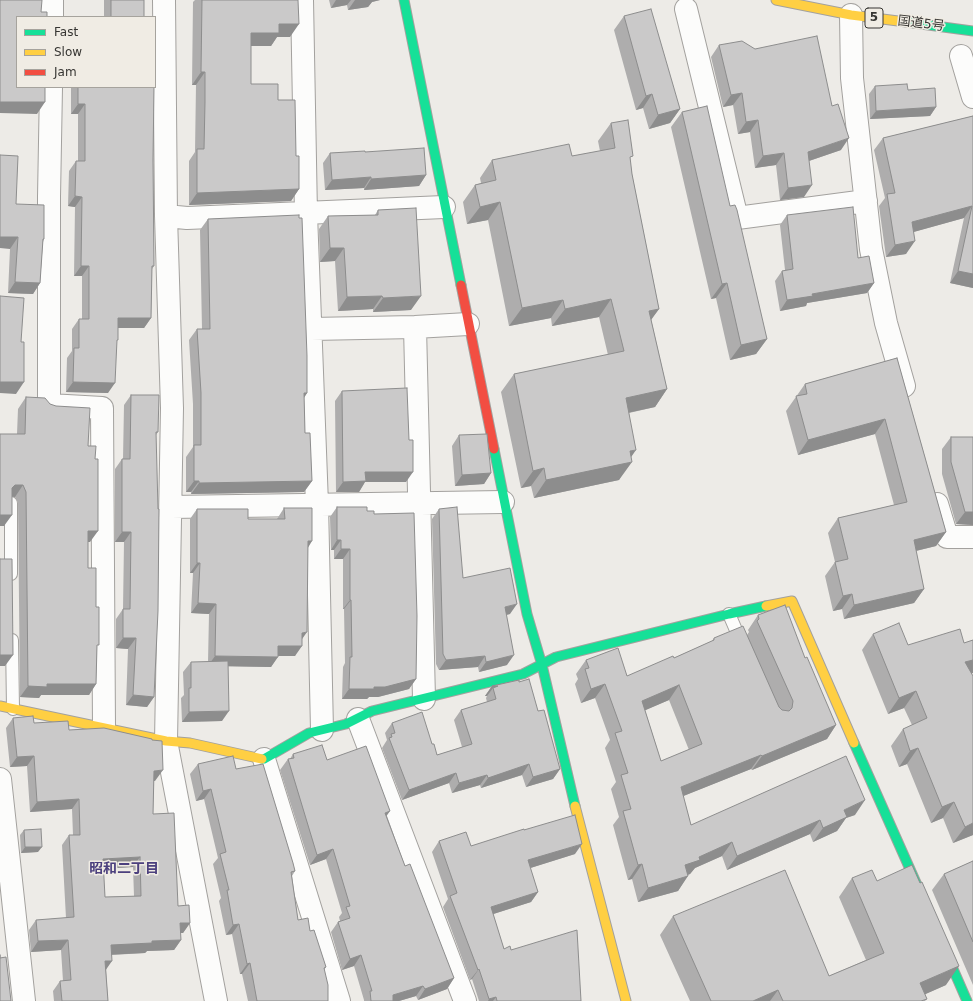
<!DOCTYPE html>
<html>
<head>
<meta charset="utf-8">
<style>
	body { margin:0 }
	#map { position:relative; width:973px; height:1001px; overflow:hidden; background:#edebe7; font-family:"DejaVu Sans",sans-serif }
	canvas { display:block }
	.legend { position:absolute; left:16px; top:16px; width:140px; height:72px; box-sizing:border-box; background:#f0ece4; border:1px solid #a6a39d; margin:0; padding:5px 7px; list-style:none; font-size:12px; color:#363532 }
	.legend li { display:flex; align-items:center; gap:8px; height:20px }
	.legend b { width:20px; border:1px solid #a6a39d }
</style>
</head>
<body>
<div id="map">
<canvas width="973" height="1001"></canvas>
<ul class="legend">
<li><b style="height:5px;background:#16e098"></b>Fast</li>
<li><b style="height:5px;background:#ffcf43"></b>Slow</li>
<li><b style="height:5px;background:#f24e42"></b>Jam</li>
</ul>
</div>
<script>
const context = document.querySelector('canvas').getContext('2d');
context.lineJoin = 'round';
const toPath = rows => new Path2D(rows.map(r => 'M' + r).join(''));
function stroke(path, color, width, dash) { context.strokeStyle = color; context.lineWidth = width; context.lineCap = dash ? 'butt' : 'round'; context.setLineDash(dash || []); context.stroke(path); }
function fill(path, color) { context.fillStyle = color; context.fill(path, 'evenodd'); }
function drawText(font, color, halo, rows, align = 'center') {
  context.font = font + ' "DejaVu Sans","Noto Sans JP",sans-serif'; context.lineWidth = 3; context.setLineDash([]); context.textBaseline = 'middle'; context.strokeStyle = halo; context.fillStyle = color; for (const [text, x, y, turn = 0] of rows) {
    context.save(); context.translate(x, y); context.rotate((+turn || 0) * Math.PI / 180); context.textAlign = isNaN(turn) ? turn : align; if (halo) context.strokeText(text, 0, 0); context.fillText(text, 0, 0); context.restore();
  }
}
const lane = toPath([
	[11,503,11,574],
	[729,614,742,644],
	[12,640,13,709]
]);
const street = toPath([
	[164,0,166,216,172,408,166,741,216,1001],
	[302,0,306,214,317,504,322,730],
	[686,9,737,218,866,201],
	[851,15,852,78,871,249,886,323,904,386],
	[52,17,52,0],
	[961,56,973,97],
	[51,87,49,197,49,405,102,408,104,727],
	[166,216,187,218,444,207],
	[415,327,424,699],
	[311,329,415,327,468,324],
	[937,504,947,537,973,537],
	[171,507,503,502],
	[358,719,465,1001],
	[264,759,339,1001],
	[0,779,24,1001]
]);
const fast = toPath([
	[404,0,461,285],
	[906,22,973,31],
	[494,449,527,614,542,665,575,806],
	[854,743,921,894],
	[262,759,264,759,309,733,346,724,372,711,523,674,556,657,729,614,766,606],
	[943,946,967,1001]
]);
const slow = toPath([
	[776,0,851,15,906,22],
	[766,606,792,601,854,743],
	[0,706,166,741,190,743,262,759],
	[575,806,626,1001]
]);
const jam = toPath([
	[461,285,494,449]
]);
stroke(lane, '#a3a19e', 14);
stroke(street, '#a3a19e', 24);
stroke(fast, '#a3a19e', 11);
stroke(slow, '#a3a19e', 11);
stroke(jam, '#a3a19e', 11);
stroke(lane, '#fcfcfb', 12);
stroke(street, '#fcfcfb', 22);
stroke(fast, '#16e098', 9);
stroke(slow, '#ffcf43', 9);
stroke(jam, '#f24e42', 9);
fill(toPath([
	[104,0,144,0,144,17,104,17],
	[195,0,298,0,290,37,277,37,271,46,251,46,251,84,278,100,296,156,299,189,291,201,189,205,189,161,195,152,196,85,192,85,193,2],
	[329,0,380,0,372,2,368,7,348,10,347,5,331,8],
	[624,16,680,109,670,123,649,129,643,108,636,110,614,30],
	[719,45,841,150,809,161,804,197,780,200,776,165,755,168,750,132,738,134,733,105,723,107,711,57],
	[875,86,908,90,936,107,930,116,870,119,869,94],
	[71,87,154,87,153,160,154,266,152,269,151,318,144,328,118,328,108,393,66,392,67,358,72,351,72,329,79,319,82,319,82,276,74,276,75,207,68,206,69,171,76,161,78,161,78,114,71,114],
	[682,112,730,206,767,339,756,354,730,360,716,298,711,299,671,127],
	[973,116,973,288,950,283,964,218,913,232,906,254,886,257,879,206,885,198,874,150,883,138],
	[611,123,630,160,632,174,659,309,651,319,667,389,655,407,629,413,631,458,619,480,534,498,531,486,521,488,501,392,514,374,608,355,599,317,552,326,551,318,509,326,488,220,467,224,463,202,475,185,481,183,480,178,492,160,572,156,600,151,598,141],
	[365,152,426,175,419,186,364,190,364,188,325,190,323,163,330,153],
	[16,204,44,239,43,242,40,283,33,294,8,293,10,249],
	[378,210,411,310,373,312,373,309,338,311,335,261,320,262,319,229,328,216,375,215],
	[787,215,858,258,874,283,867,293,807,303,806,306,780,311,775,281,782,271,785,270,780,225],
	[208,219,307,393,304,398,305,433,312,481,304,492,191,494,191,492,186,492,186,457,193,447,193,404,189,340,197,329,202,329,200,230],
	[897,358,946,532,936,546,916,551,924,589,914,603,844,619,842,609,833,611,825,576,835,562,828,533,838,518,894,505,875,434,798,455,786,411,805,384],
	[342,391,406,482,365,482,359,492,336,492,335,401],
	[131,395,158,432,156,435,154,697,147,707,126,705,128,649,116,648,116,619,123,609,124,542,115,542,115,469,122,459,123,459,124,405],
	[26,397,50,404,88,446,90,542,88,542,88,568,96,607,97,648,96,684,89,695,41,695,39,698,20,697,18,503,15,497,12,497,4,526,17,434,18,409],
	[459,435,491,473,484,484,455,486,452,446],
	[951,437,973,437,973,525,956,524,942,474,942,449],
	[337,507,367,511,374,514,416,679,409,689,378,697,369,697,367,699,342,699,343,667,345,663,344,609,343,609,343,559,334,559,334,550,331,550,330,517],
	[284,508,308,548,302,639,295,656,278,656,271,667,228,666,222,721,182,722,181,698,184,695,183,672,191,662,208,662,209,614,191,613,193,573,190,573,190,519,197,509,248,519,277,519],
	[439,509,463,578,510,614,506,615,507,665,479,672,478,667,439,670,436,664,432,519],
	[758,615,805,658,836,725,827,739,752,770,751,769,683,796,691,825,855,815,846,818,837,831,813,842,810,834,727,870,722,856,695,868,690,874,688,875,678,891,638,902,632,879,628,880,613,825,619,817,611,789,616,782,605,748,610,740,595,698,581,703,575,684,578,679,576,674,586,660,627,676,674,658,712,641,714,638,747,635,749,632,748,630],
	[669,700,689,750,661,761,645,710],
	[873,634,908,645,964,643,973,640,973,673,972,673,973,835,953,843,943,818,931,823,907,764,899,767,891,746,903,729,912,725,904,708,888,714,862,650],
	[519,682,538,711,560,769,553,779,526,787,522,775,481,788,480,785,452,793,449,783,402,800,382,748,387,740,385,733,392,723,432,744,437,755,462,747,454,720,461,710,487,702,486,698,487,696,485,696,492,686],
	[13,718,34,723,69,730,155,781,154,781,153,814,178,906,190,923,183,933,180,933,181,940,174,950,147,951,145,953,112,955,106,970,108,1001,54,1001,53,991,60,981,63,981,61,950,31,952,29,930,36,920,66,918,62,845,69,835,73,835,72,809,30,812,27,766,10,767,6,728],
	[133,867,134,896,105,897,103,869],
	[293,754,327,760,387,816,405,866,454,978,447,989,418,1000,416,996,399,1001,364,1001,364,1000,354,966,342,970,331,932,338,922,340,921,339,917,342,913,326,859,310,865,280,770,288,759,290,759],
	[198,764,236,769,295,871,292,876,298,920,310,931,326,967,324,970,328,1001,248,1001,242,974,240,974,232,934,226,935,219,901,221,898,213,864,218,858,204,799,196,801,190,774],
	[24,830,38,852,21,853,20,835],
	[524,830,575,854,530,868,538,892,531,902,493,914,504,949,511,950,581,1001,479,1001,472,979,470,980,443,907,448,899,432,852,439,841,471,846],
	[973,861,973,985,932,890,944,874],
	[852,878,877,881,946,985,925,994,927,999,925,1001,690,1001,660,935,673,916,829,976,866,960,839,897]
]), '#aeadad');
fill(toPath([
	[336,0,351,0,347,5,331,8],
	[355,0,380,0,372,2,368,7,348,10],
	[279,24,299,24,290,37,277,37,271,46,242,46,251,33],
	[201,72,205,72,196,85,192,85],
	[742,93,733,105,723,107,731,95],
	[652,94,643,108,636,110,646,96],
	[0,102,45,102,37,114,0,113],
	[78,104,85,104,78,114,71,114],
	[936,107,930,116,870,119,876,111],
	[680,109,670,123,649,129,658,115],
	[758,120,750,132,738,134,746,122],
	[849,138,841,150,800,164,808,152],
	[784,153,776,165,755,168,763,156],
	[426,175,419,186,364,190,371,179],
	[371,177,364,188,325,190,332,180],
	[812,185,804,197,780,200,788,188],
	[299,189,291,201,189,205,197,193],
	[75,196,82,197,75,207,68,206],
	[500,202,488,220,467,224,480,207],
	[972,206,964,218,903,235,912,222],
	[0,237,18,237,10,249,0,248],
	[915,241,906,254,886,257,895,245],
	[330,248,344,248,335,261,320,262],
	[81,266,89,266,82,276,74,276],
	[958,271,973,274,973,288,950,283],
	[15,282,40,283,33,294,8,293],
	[727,283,716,298,711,299,722,284],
	[874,283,867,293,807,303,806,306,780,311,787,300,812,294],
	[382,296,373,309,338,311,347,297],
	[421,296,411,310,373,312,383,298],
	[611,299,599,317,552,326,565,309],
	[563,300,551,318,509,326,522,308],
	[659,309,646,327,649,311],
	[118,318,151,318,144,328,111,328],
	[767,339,756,354,730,360,741,345],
	[0,382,24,382,16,394,0,393],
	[73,382,115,383,108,393,66,392],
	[667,389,655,407,613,416,626,398],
	[304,393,307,393,299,405],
	[885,419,875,434,798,455,808,440],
	[636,450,627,463,632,462,619,480,534,498,546,480,630,451],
	[544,468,531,486,521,488,533,471],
	[365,472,413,472,406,482,365,482,359,492,336,492,343,482],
	[491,473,484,484,455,486,462,475],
	[194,481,199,481,191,492,186,492],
	[312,481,304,492,191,494,199,483],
	[15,485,23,485,15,497,8,496,12,488],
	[965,512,973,512,973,525,956,524],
	[0,515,12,515,4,526,0,526],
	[88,531,98,531,90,542,80,542],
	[122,532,131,532,124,542,115,542],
	[946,532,936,546,903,554,914,540],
	[337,540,341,540,334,550,331,550],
	[308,541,312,541,306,551],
	[341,549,350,549,343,559,334,559],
	[197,563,200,563,193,573,190,573],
	[924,589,914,603,844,619,854,605],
	[852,594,842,609,833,611,843,596],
	[350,600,351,600,344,609,343,609],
	[198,603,216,604,209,614,191,613],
	[517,604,510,614,497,617,505,607],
	[307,632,300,642,302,633],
	[123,638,136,638,128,649,116,648],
	[278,646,302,646,295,656,271,656],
	[0,655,13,655,5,666,0,666],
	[514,655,507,665,479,672,486,662],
	[215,656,278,657,271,667,208,666],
	[485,656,478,667,439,670,446,660],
	[973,660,973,673,954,679,965,662],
	[416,679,409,689,378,697,369,697,367,699,342,699,349,689,374,687],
	[47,684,96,684,89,695,41,695,39,698,20,697,28,686],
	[605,684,595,698,581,703,591,689],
	[679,685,669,700,632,716,642,701],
	[492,686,498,686,493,688,487,696,485,696],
	[916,691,904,708,888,714,899,698],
	[133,695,154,697,147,707,126,705],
	[229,711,222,721,182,722,189,712],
	[836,725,827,739,752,770,762,756],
	[918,748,907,764,899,767,910,751],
	[761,755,751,769,671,801,681,787],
	[34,756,27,766,10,767,17,757],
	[529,764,522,775,481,788,488,778],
	[560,769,553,779,526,787,533,777],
	[163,770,155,781,147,781,154,771],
	[456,773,449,783,402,800,409,790],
	[487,775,480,785,452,793,459,783],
	[211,789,204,799,196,801,203,791],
	[79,799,72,809,30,812,37,802],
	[865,800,855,815,846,818,837,831,813,842,823,828,844,810],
	[954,802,943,818,931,823,942,807],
	[390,811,383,821,385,813],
	[820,820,810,834,727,870,737,856],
	[973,823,973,835,953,843,965,827],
	[732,842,722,856,695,868,690,874,675,879,685,865,699,857],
	[582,844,575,854,521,871,528,860],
	[25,847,42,847,38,852,21,853],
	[333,849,326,859,310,865,317,855],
	[140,857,133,867,96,869,103,859],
	[642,864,632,879,628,880,638,865],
	[688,876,678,891,638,902,648,888],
	[538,892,531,902,484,917,491,907],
	[180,923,190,923,183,933,173,933],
	[239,924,232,934,226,935,233,925],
	[68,940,61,950,31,952,38,941],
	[181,940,174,950,147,951,145,953,104,955,111,945,152,941],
	[361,955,354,966,342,970,350,959],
	[105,961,112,961,105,971],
	[250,963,242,974,240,974,247,964],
	[959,966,946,985,910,1001,920,983],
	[479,969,472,979,470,980,478,970],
	[454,978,447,989,418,1000,425,989],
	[423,986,416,996,399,1001,389,1001,393,995],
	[778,990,770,1001,753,1001],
	[496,997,493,1001,488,1001,489,999]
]), '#8d8d8d');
const building = toPath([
	[0,0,42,0,41,12,47,12,47,17,17,17,17,87,45,87,45,102,0,102,0,0],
	[111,0,144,0,144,17,111,17,111,0],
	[202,0,298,0,299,24,279,24,279,33,251,33,251,84,278,84,278,100,295,100,296,156,299,156,299,189,197,193,197,149,204,149,205,102,205,72,201,72,202,0],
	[651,9,680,109,658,115,652,94,646,96,624,16,651,9],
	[817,36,832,106,838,104,849,138,808,152,812,185,788,188,784,153,763,156,758,120,746,122,742,93,731,95,719,45,742,41,755,49,817,36],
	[907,84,908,90,935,88,936,107,876,111,875,86,907,84],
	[78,87,154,87,153,160,154,266,152,266,151,318,118,318,118,340,117,340,115,383,73,382,74,348,79,348,79,319,89,319,89,266,81,266,82,197,75,196,76,161,85,161,85,104,78,104,78,87],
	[707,106,730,206,735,205,737,210,767,339,741,345,727,283,722,284,682,112,707,106],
	[973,116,973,274,958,271,972,206,912,222,915,241,895,245,887,194,895,193,883,138,973,116],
	[628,120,633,156,630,157,632,174,659,309,649,311,667,389,626,398,636,450,630,451,632,462,546,480,544,468,533,471,514,374,624,351,611,299,565,309,563,300,522,308,500,202,480,207,475,185,496,180,492,160,569,144,572,156,615,148,611,123,628,120],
	[424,148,426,175,371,179,371,177,332,180,330,153,365,151,365,152,424,148],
	[0,155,18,156,16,204,44,205,44,239,43,239,40,283,15,282,18,237,0,237,0,155],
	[853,207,858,258,869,256,874,283,812,294,813,296,787,300,782,271,793,269,787,215,853,207],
	[416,208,421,296,383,298,382,296,347,297,344,248,330,248,328,216,378,215,378,210,416,208],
	[299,215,299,218,302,218,307,356,307,393,304,393,305,433,310,433,312,481,199,483,199,481,194,481,194,445,201,445,201,393,197,329,210,329,208,219,299,215],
	[0,296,24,298,21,342,24,342,24,382,0,382,0,296],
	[897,358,946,532,914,540,924,589,854,605,852,594,843,596,835,562,848,559,838,518,907,502,885,419,808,440,796,396,807,394,805,384,897,358],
	[407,388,409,440,413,440,413,472,365,472,366,481,343,482,342,391,407,388],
	[131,395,159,395,158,432,156,432,158,509,159,509,158,611,154,697,133,695,136,638,123,638,123,609,130,609,131,532,122,532,122,459,130,459,131,395],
	[26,397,45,398,50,404,56,406,90,408,88,446,96,446,95,459,98,459,98,531,88,531,88,568,96,568,96,607,99,607,99,645,97,645,96,684,47,684,47,687,28,686,26,492,23,485,15,485,12,488,12,515,0,515,0,434,25,434,26,397],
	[487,434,491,473,462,475,459,435,487,434],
	[951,437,973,437,973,512,965,512,951,462,951,437],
	[337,507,367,507,367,511,374,511,374,514,414,513,417,616,416,679,385,687,374,687,374,689,349,689,350,657,352,657,351,600,350,600,350,549,341,549,341,540,337,540,337,507],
	[457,507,463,578,510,568,517,604,505,607,514,655,486,662,485,656,446,660,443,654,439,509,457,507],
	[284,508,312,508,312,541,308,541,307,632,302,633,302,646,278,646,278,657,215,656,216,604,198,603,200,563,197,563,197,509,248,509,248,519,285,519,284,508],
	[0,559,12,559,13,655,0,655,0,559],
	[785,605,805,658,807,657,836,725,762,756,761,755,681,787,691,825,846,756,865,800,844,810,847,817,823,828,820,820,737,856,732,842,699,857,700,860,685,865,688,876,648,888,642,864,638,865,623,811,631,809,621,775,628,773,615,733,622,731,605,684,591,689,585,669,589,668,586,660,618,648,627,676,673,656,674,658,714,640,714,638,743,626,779,707,782,710,789,711,792,708,793,701,757,621,759,619,758,615,785,605],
	[679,685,702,744,661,761,642,701,679,685],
	[899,623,908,645,960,629,964,643,973,640,973,660,965,662,973,676,973,823,965,827,954,802,942,807,918,748,910,751,903,729,927,718,916,691,899,698,873,634,899,623],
	[228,661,229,711,189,712,189,688,191,688,191,662,228,661],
	[529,679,538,711,544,710,560,769,533,777,529,764,488,778,487,775,459,783,456,773,409,790,389,738,392,737,391,734,395,733,392,723,422,712,432,744,434,744,437,755,472,744,461,710,496,699,493,688,498,686,492,686,519,680,519,682,529,679],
	[33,716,34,723,68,721,69,730,104,728,152,739,152,740,162,741,163,770,154,771,153,814,174,813,178,906,189,905,190,923,180,923,181,940,152,941,152,943,111,945,112,961,105,961,108,1001,62,1001,60,981,71,980,68,940,38,941,36,920,74,917,69,835,80,835,79,799,37,802,34,756,17,757,13,718,33,716],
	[140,857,141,896,105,897,103,859,140,857],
	[322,745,327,760,366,746,390,811,385,813,405,866,410,864,454,978,425,989,423,986,393,995,393,1001,371,1001,370,991,372,991,361,955,350,959,338,922,350,918,346,907,350,906,333,849,317,855,288,759,294,758,293,754,322,745],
	[233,756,236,769,263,764,293,863,295,871,291,872,298,920,308,918,310,931,314,930,326,967,324,968,328,985,328,1001,257,1001,250,963,247,964,239,924,233,925,227,890,229,890,220,854,226,852,211,789,203,791,198,764,233,756],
	[575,815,582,844,528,860,538,892,491,907,504,949,510,946,511,950,577,930,581,1001,497,1001,496,997,489,999,479,969,478,970,450,896,457,893,439,841,466,832,471,846,524,829,524,830,575,815],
	[41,829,42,847,25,847,24,830,41,829],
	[973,861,973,942,944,874,973,861],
	[912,865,920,883,922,882,959,966,920,983,927,999,921,1001,783,1001,778,990,753,1001,711,1001,673,916,785,870,829,976,884,953,852,878,872,870,877,881,912,865],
	[0,955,0,958,6,957,11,1001,0,1001,0,955]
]);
fill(building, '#cac9c9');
stroke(building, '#8d8d8d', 1);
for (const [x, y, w] of [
	[874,18,18]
]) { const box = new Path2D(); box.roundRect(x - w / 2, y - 10, w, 20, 3); context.fillStyle = '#f0ece4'; context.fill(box); stroke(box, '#363532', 1); }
drawText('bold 12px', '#363532', null, [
	["5",874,18]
]);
drawText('13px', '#363532', '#f0ece4', [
	["国道5号",921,24,7]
]);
drawText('bold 14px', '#4c407e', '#f0ece4', [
	["昭和二丁目",124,869]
]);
</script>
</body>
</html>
